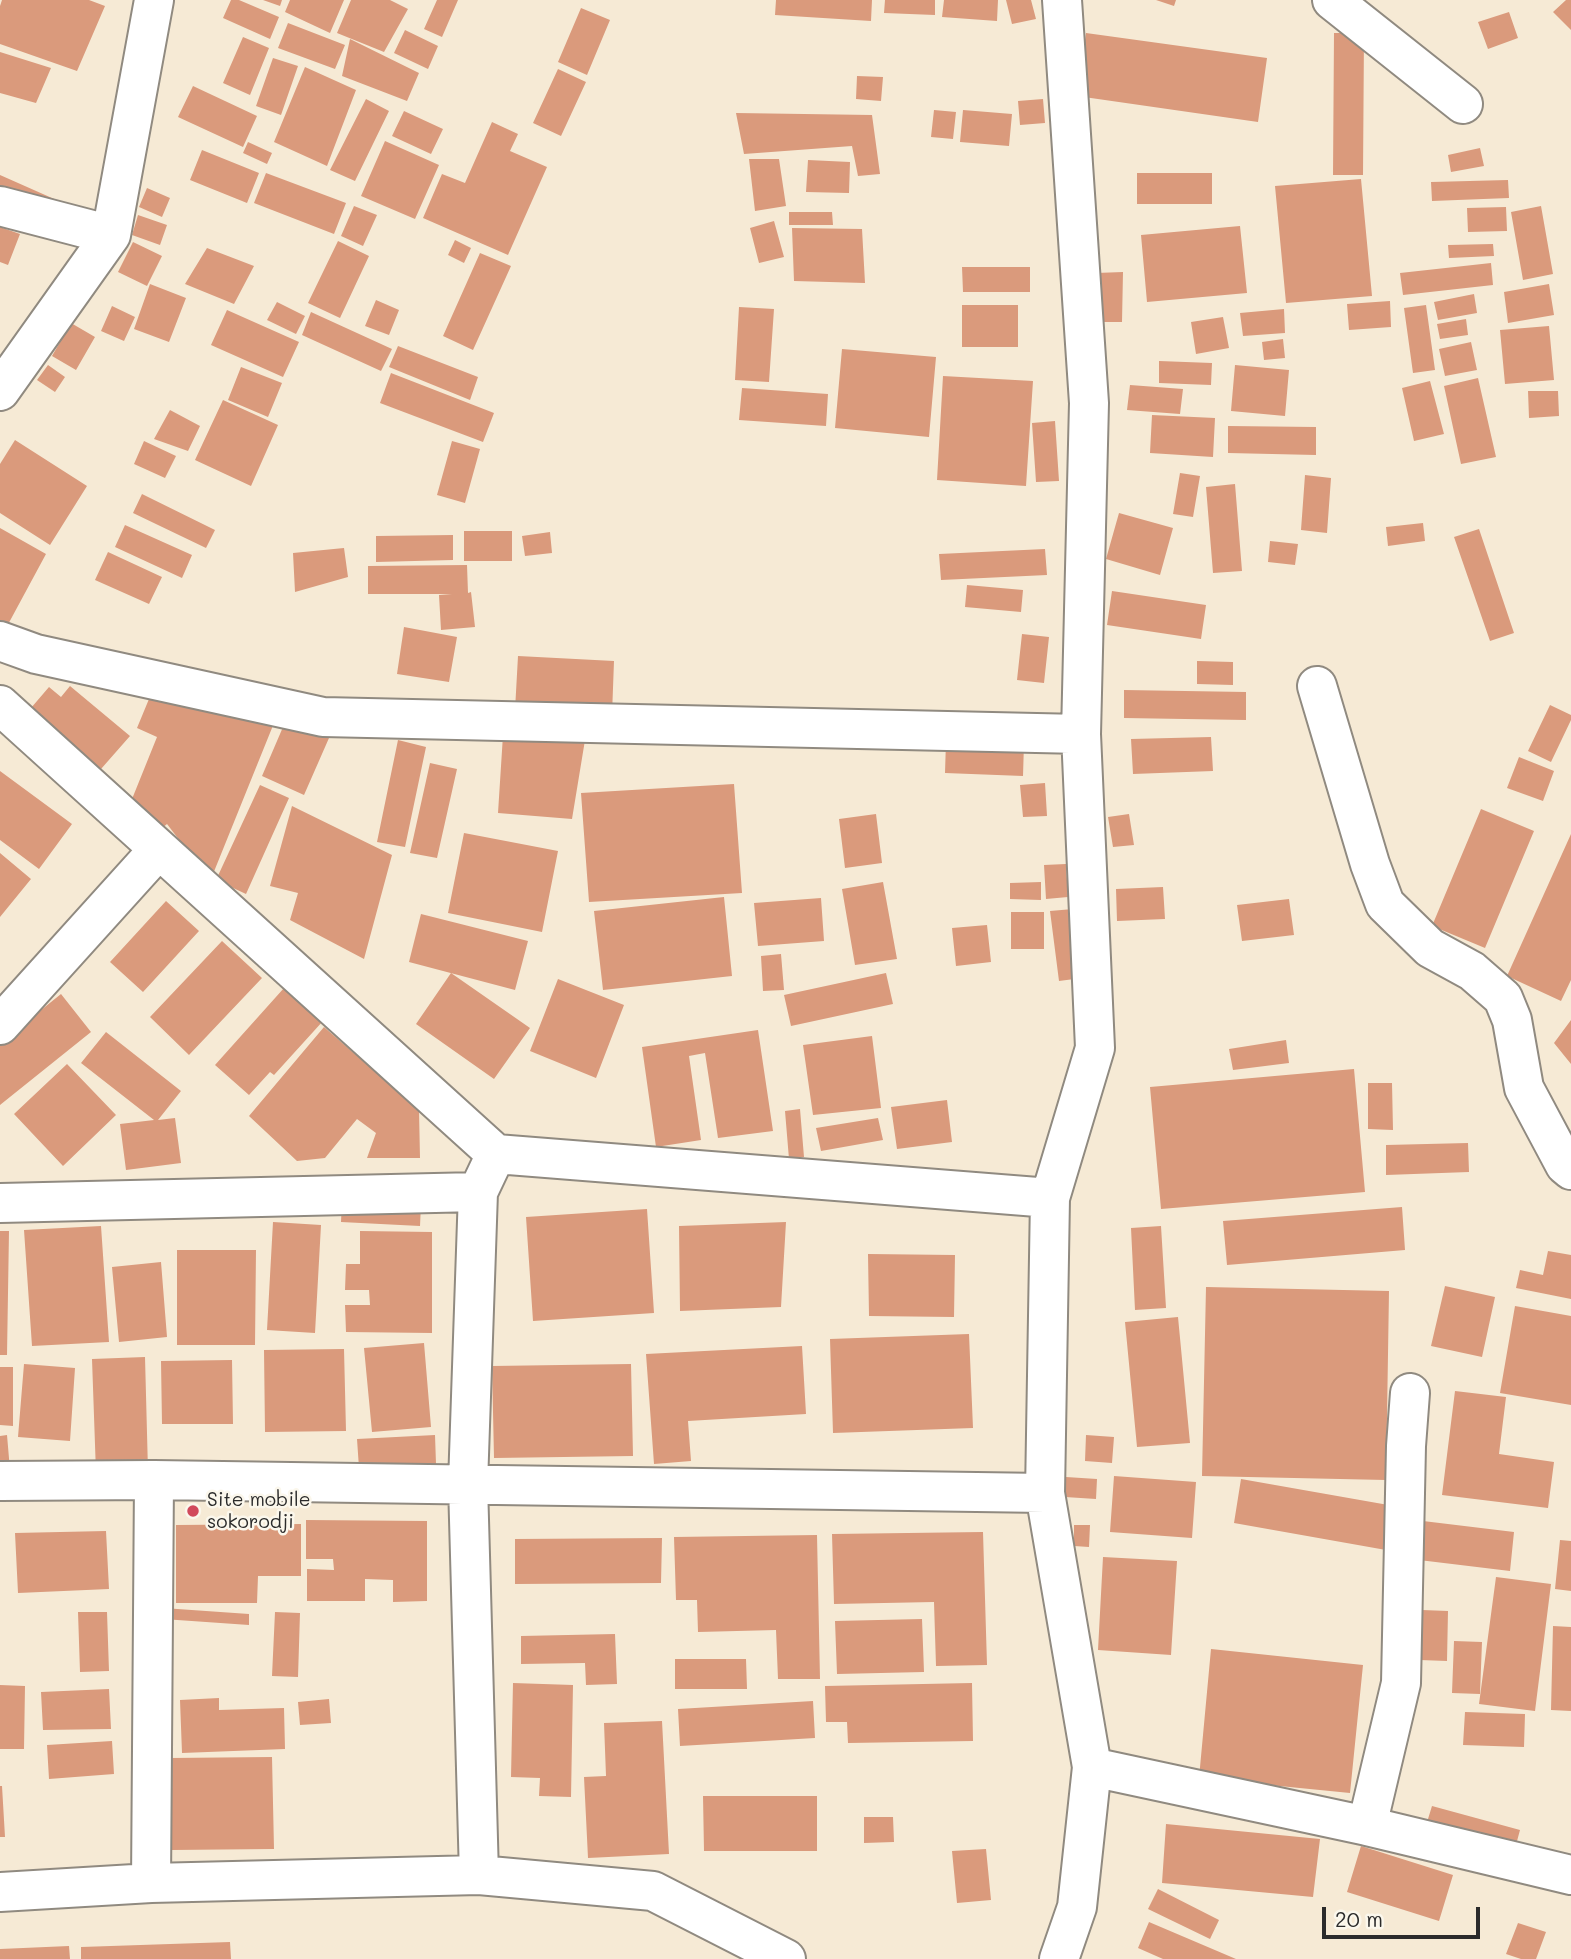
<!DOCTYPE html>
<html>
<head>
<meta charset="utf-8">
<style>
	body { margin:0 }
	#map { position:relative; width:1571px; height:1959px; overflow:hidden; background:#f6ead5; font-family:Mali,sans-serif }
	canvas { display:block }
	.scale { position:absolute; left:1322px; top:1907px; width:158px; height:32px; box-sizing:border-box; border:4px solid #2b2b2b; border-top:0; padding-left:9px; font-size:21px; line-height:24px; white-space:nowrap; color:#2b2b2b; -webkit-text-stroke:5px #fbf7ec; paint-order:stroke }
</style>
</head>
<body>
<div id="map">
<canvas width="1571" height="1959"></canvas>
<div class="scale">20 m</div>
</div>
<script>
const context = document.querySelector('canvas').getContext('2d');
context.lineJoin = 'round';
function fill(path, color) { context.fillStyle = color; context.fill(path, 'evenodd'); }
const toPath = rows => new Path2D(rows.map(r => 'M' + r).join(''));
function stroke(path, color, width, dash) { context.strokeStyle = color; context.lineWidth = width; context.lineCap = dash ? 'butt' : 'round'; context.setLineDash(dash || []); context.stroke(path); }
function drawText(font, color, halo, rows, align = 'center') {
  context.font = font + ' Mali,sans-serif'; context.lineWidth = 5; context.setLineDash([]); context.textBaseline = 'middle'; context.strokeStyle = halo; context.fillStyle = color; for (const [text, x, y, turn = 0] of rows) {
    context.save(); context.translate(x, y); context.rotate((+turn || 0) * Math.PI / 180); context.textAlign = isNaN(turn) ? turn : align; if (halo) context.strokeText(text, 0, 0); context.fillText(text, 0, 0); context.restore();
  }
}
fill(toPath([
	[2,0,89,0,105,6,77,71,0,44,0,6],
	[231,0,239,0,279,17,270,39,223,18],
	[263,0,282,0,280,6],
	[290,0,344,0,330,33,285,12],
	[351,0,390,0,408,9,384,52,337,33],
	[437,0,458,0,442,37,424,29],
	[776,0,872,0,871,21,775,15],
	[885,0,935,0,935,15,884,13],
	[944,0,998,0,997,21,942,17],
	[1006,0,1031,0,1036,19,1012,24],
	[1156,0,1176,0,1174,6],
	[1566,0,1571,0,1571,30,1553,12],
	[581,8,610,20,587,75,558,62],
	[1509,12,1518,38,1488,49,1478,22],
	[288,23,345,45,335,69,278,48],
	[405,30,438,46,428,69,394,53],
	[1086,33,1267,58,1258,122,1077,96],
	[1334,33,1364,33,1363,175,1333,175],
	[243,37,269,48,250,95,223,83],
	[350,39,419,73,407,101,342,76],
	[0,52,51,68,36,103,0,93],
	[273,58,298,66,281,115,256,106],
	[305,67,356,90,327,166,274,142],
	[558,69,586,82,561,136,533,123],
	[857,76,883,77,881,101,856,99],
	[193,86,257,116,243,147,178,117],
	[366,99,389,111,355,181,330,170],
	[1043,99,1045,123,1020,125,1018,101],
	[934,110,956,112,953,139,931,137],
	[963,110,1012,114,1009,146,960,142],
	[404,111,443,129,431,154,392,136],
	[736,113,872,115,880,174,858,176,852,146,744,154],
	[492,122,518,134,510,151,547,167,508,255,423,218,442,174,465,183],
	[385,141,439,165,415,219,361,196],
	[248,142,272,153,267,164,243,153],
	[1480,148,1484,166,1451,172,1448,155],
	[202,150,259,173,247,203,190,180],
	[749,159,779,159,786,206,755,211],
	[808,160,850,162,849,193,806,192],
	[266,173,346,203,334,234,254,203],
	[1137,173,1212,173,1212,204,1137,204],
	[0,175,70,206,0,202],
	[1361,179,1372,296,1286,303,1275,186],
	[1508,180,1509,198,1432,201,1431,182],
	[147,188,170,198,162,217,139,207],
	[354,206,377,215,363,246,341,236],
	[1541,206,1553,274,1523,280,1511,212],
	[1506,207,1507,231,1468,232,1467,208],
	[789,212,832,212,833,225,789,225],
	[138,215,167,225,160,245,132,235],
	[774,221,784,257,759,263,750,228],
	[1240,226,1247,293,1147,302,1141,235],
	[0,227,20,234,8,265,0,262],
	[792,228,862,229,865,283,794,281],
	[455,240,471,248,464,263,448,255],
	[338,241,369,256,340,318,308,303],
	[133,242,162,256,147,286,118,272],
	[1493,244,1494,256,1449,258,1448,245],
	[207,248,254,266,234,304,185,284],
	[480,253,511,266,473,350,443,336],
	[1491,263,1493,285,1403,295,1400,273],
	[962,267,1030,267,1030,292,963,292],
	[1123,272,1122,322,1097,322,1096,273],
	[150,284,186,298,169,342,134,329],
	[1549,284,1554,315,1508,323,1504,292],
	[1474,294,1477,313,1438,320,1434,302],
	[376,300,399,310,389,335,365,326],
	[1390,301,1391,327,1349,330,1347,304],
	[277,302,305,316,296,334,267,320],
	[962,305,1018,305,1018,347,962,347],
	[1426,305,1435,370,1413,373,1404,308],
	[112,306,135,317,124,341,101,331],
	[739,307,774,309,769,382,735,380],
	[1284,309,1285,333,1243,336,1240,313],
	[227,310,299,342,283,377,211,345],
	[311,312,392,349,381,371,302,335],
	[1223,317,1229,348,1196,354,1191,322],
	[1466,319,1468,335,1440,339,1437,324],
	[71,323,95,337,76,370,52,356],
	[1549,326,1554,380,1505,384,1500,330],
	[1283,339,1285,358,1264,360,1262,342],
	[1471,342,1477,370,1445,376,1439,349],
	[398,346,478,377,470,400,389,367],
	[842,349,936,357,929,437,835,428],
	[1159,361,1212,363,1211,385,1159,383],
	[48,365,65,377,55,392,37,380],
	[1235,365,1289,370,1285,416,1231,411],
	[241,367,282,383,268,417,228,400],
	[391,373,494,413,483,442,380,403],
	[943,376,1033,381,1026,486,937,480],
	[1478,378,1496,457,1461,464,1444,386],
	[1430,381,1444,434,1414,441,1402,388],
	[1130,385,1183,389,1180,414,1127,410],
	[742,388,828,394,826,426,739,420],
	[1528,391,1558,391,1559,416,1529,418],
	[223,400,278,425,251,486,195,460],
	[170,410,200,426,188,451,154,439],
	[1152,415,1215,418,1213,457,1150,453],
	[1055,421,1059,481,1036,482,1032,423],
	[1228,426,1316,427,1316,455,1228,453],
	[15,440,87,486,50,545,0,513,0,464],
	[144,441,176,456,165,478,134,464],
	[452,441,480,449,465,503,437,495],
	[1180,473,1200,476,1193,517,1173,514],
	[1305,475,1331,478,1327,533,1301,530],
	[1235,484,1242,571,1213,573,1206,487],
	[142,494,215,530,206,548,133,513],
	[1119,513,1173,528,1160,575,1106,559],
	[1423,523,1425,541,1388,546,1386,527],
	[125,525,192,555,182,578,115,547],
	[0,528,46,554,5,630,0,627],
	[1479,529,1514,633,1490,641,1454,537],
	[464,531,512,531,512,561,464,561],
	[550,532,552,553,525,556,522,536],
	[453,535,453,560,376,562,376,536],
	[1270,541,1298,544,1295,565,1268,562],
	[344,548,348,577,295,592,293,553],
	[1045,549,1047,575,941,580,939,554],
	[108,552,162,577,149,604,95,580],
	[467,565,468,593,471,592,475,627,441,630,439,595,452,594,368,594,368,566],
	[967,585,1023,590,1021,612,965,607],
	[1112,591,1206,605,1201,639,1107,625],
	[404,627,457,637,449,682,397,674],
	[1022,634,1049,637,1044,683,1017,680],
	[518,656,614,661,612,715,515,710],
	[1197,661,1233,662,1233,685,1197,684],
	[70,686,130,736,101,769,31,708,49,687,61,697],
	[1124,690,1246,692,1246,720,1124,718],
	[149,699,274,723,213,874,190,854,167,824,161,829,130,804,157,737,137,728],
	[1550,705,1571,715,1571,720,1551,762,1528,751],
	[286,720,329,738,304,795,262,776],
	[503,735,585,740,572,819,498,813],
	[1211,737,1213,771,1133,774,1131,739],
	[398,740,426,747,405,847,377,842],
	[946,741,1024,743,1023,776,945,773],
	[1519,757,1554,771,1543,801,1507,788],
	[430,763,457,769,437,858,410,853],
	[0,771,72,824,39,869,0,840],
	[1045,783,1047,816,1023,817,1020,785],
	[734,784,742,893,589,902,581,793],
	[260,785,289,798,246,894,216,880],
	[292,806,392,855,364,959,290,920,298,893,270,886],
	[1481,809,1534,831,1485,948,1432,926],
	[876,814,882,863,845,868,839,819],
	[1129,814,1134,845,1113,847,1108,817],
	[464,833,558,851,542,932,448,913],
	[1571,834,1571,980,1561,1001,1507,976],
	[0,853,31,879,0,917],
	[1066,864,1068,897,1046,899,1044,865],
	[883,882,897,959,855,965,842,889],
	[1041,882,1041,900,1010,899,1010,883],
	[1163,887,1165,919,1117,921,1116,889],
	[724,897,732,976,603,990,594,911],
	[821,898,824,941,758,946,754,903],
	[1289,899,1294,935,1242,941,1237,905],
	[166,901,199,931,143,992,110,962],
	[1073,909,1082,978,1059,981,1050,911],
	[1011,912,1044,912,1044,949,1011,949],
	[421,914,528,941,515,990,409,962],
	[987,925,991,962,956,966,952,928],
	[222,941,262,978,189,1055,150,1017],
	[781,954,784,990,763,991,761,956],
	[451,973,530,1028,494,1079,416,1024],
	[886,973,893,1004,791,1026,784,995],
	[558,979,624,1005,596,1078,530,1051],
	[284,988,323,1021,274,1075,270,1072,249,1095,215,1065],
	[61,994,91,1032,0,1105,0,1043],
	[1571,1020,1571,1064,1554,1043],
	[324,1027,419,1110,420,1158,367,1158,376,1133,357,1119,325,1158,297,1161,249,1116],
	[758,1030,773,1131,718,1138,705,1053,689,1056,701,1140,656,1147,642,1047],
	[106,1032,181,1091,158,1120,175,1118,181,1163,126,1170,120,1124,154,1120,81,1063],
	[872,1036,881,1108,813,1115,803,1045],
	[1286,1040,1289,1063,1233,1070,1229,1049],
	[67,1064,116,1115,63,1166,14,1114],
	[1354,1069,1365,1192,1161,1209,1150,1087],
	[1368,1083,1392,1083,1393,1130,1368,1129],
	[947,1100,952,1142,897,1149,891,1107],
	[800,1109,804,1157,789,1159,785,1111],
	[878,1118,883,1140,821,1151,816,1128],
	[1468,1143,1469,1172,1386,1175,1386,1145],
	[342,1200,421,1204,420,1226,341,1222],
	[1402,1207,1405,1250,1227,1265,1223,1221],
	[647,1209,654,1313,533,1321,526,1217],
	[273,1222,321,1225,315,1333,267,1330],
	[786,1222,781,1307,680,1311,679,1226],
	[101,1226,109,1342,32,1346,24,1230],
	[1161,1226,1166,1308,1135,1310,1131,1228],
	[0,1231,9,1231,7,1355,0,1355],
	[360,1231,432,1232,432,1333,346,1332,345,1305,370,1305,369,1290,345,1290,346,1264,360,1264],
	[177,1250,256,1250,255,1345,177,1345],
	[1548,1251,1571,1255,1571,1299,1516,1288,1520,1270,1543,1275],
	[868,1254,955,1255,954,1317,869,1316],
	[161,1262,167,1337,119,1342,112,1267],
	[1445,1286,1495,1297,1482,1357,1431,1346],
	[1206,1287,1389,1291,1386,1480,1202,1476],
	[1515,1306,1571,1316,1571,1405,1500,1393],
	[1178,1317,1190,1443,1137,1447,1125,1322],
	[969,1334,973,1428,833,1433,830,1339],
	[424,1343,431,1427,372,1432,364,1348],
	[802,1346,806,1414,688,1421,691,1461,654,1464,646,1354],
	[344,1349,346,1431,265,1432,264,1350],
	[145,1357,148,1471,96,1473,92,1359],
	[232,1360,233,1424,162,1424,161,1361],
	[24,1364,75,1368,70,1441,18,1437],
	[631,1364,633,1456,494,1458,492,1366],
	[0,1367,13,1367,13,1426,0,1425],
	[1455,1391,1506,1397,1499,1454,1554,1462,1548,1508,1442,1495],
	[7,1435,10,1470,0,1471,0,1436],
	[435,1435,436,1464,359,1468,357,1439],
	[1086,1435,1114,1437,1112,1463,1085,1461],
	[1114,1476,1196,1482,1192,1538,1110,1532],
	[1066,1477,1097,1479,1096,1499,1065,1497],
	[1241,1479,1394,1506,1386,1550,1234,1523],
	[306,1520,427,1521,427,1601,393,1602,393,1580,365,1579,365,1601,307,1601,307,1569,334,1570,333,1559,306,1559],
	[1423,1521,1514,1532,1510,1571,1419,1560],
	[301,1524,301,1576,258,1576,257,1603,176,1603,176,1525],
	[1074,1525,1090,1525,1089,1547,1074,1546],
	[106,1531,109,1589,18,1593,15,1533],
	[983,1532,987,1665,936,1666,934,1602,834,1604,832,1534],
	[817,1535,820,1679,778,1679,776,1630,698,1632,697,1600,676,1600,674,1537],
	[662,1538,661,1583,515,1584,515,1539],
	[1560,1540,1571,1541,1571,1591,1555,1589],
	[1103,1557,1177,1561,1171,1655,1098,1650],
	[1496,1577,1551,1584,1535,1711,1479,1704],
	[163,1608,249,1614,249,1625,163,1619],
	[1422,1610,1448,1611,1447,1661,1420,1660],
	[78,1612,107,1612,109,1671,80,1672],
	[275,1612,300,1613,298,1677,272,1676],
	[922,1619,924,1672,837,1674,835,1621],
	[1553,1626,1571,1627,1571,1711,1551,1710],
	[615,1634,617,1684,586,1685,585,1663,521,1664,521,1636],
	[1454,1641,1482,1642,1480,1694,1452,1693],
	[1211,1649,1363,1665,1350,1793,1199,1778],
	[675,1659,746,1659,747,1689,675,1689],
	[513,1683,573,1685,571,1797,539,1796,540,1778,511,1777],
	[972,1683,973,1741,848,1743,847,1722,826,1722,825,1686],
	[0,1685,25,1686,24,1749,0,1749],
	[109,1689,111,1729,43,1730,41,1692],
	[219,1698,219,1710,284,1708,285,1749,182,1753,180,1700],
	[329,1699,331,1723,300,1725,298,1702],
	[813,1701,815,1738,680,1746,678,1709],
	[1465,1712,1525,1714,1524,1747,1463,1745],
	[662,1721,669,1854,588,1858,584,1777,606,1776,604,1723],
	[112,1741,114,1774,49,1779,47,1745],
	[272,1757,274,1849,172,1850,170,1758],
	[0,1786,2,1786,5,1837,0,1837],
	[703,1796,817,1796,817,1851,704,1851],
	[1432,1806,1520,1830,1513,1856,1424,1832],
	[864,1817,893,1817,894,1842,864,1843],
	[1166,1824,1320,1839,1313,1897,1162,1883],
	[1361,1846,1453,1875,1439,1921,1347,1892],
	[986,1849,991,1900,957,1903,952,1851],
	[1158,1889,1219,1920,1210,1939,1148,1909],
	[1149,1922,1236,1959,1163,1959,1138,1948],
	[1518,1923,1546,1932,1536,1959,1521,1959,1506,1954],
	[230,1942,231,1959,81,1959,81,1947],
	[69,1946,70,1959,0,1959,0,1949]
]), '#da9a7c');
const minor = toPath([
	[1332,0,1463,104],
	[0,206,111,235],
	[0,391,111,235,154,0],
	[0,641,36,654,323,717,1081,734],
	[1317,686,1370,864,1385,904,1430,948,1472,971,1503,998,1512,1020,1524,1088,1565,1165,1571,1170],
	[0,705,496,1154,478,1192,468,1484,479,1875],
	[0,1025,159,849],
	[496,1154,1050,1198],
	[0,1203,478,1192],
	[0,1481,154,1480],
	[1092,1767,1367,1826,1571,1875],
	[1367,1826,1401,1683,1406,1446,1410,1393],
	[151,1883,154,1480,1045,1493],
	[0,1892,151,1883,479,1875,653,1891,786,1959],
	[1059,1959,1077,1907,1092,1767,1045,1493,1050,1198,1095,1048,1081,734,1089,403,1062,0]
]);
stroke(minor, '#908a80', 42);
stroke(minor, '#fff', 38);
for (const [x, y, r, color] of [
	[193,1511,7,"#d1495b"]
]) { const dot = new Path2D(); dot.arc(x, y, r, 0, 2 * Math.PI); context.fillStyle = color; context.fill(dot); stroke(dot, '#fbf7ec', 2.5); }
drawText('19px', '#2b2b2b', '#fbf7ec', [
	["Site mobile",207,1500],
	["sokorodji",207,1522]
], 'left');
</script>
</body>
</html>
